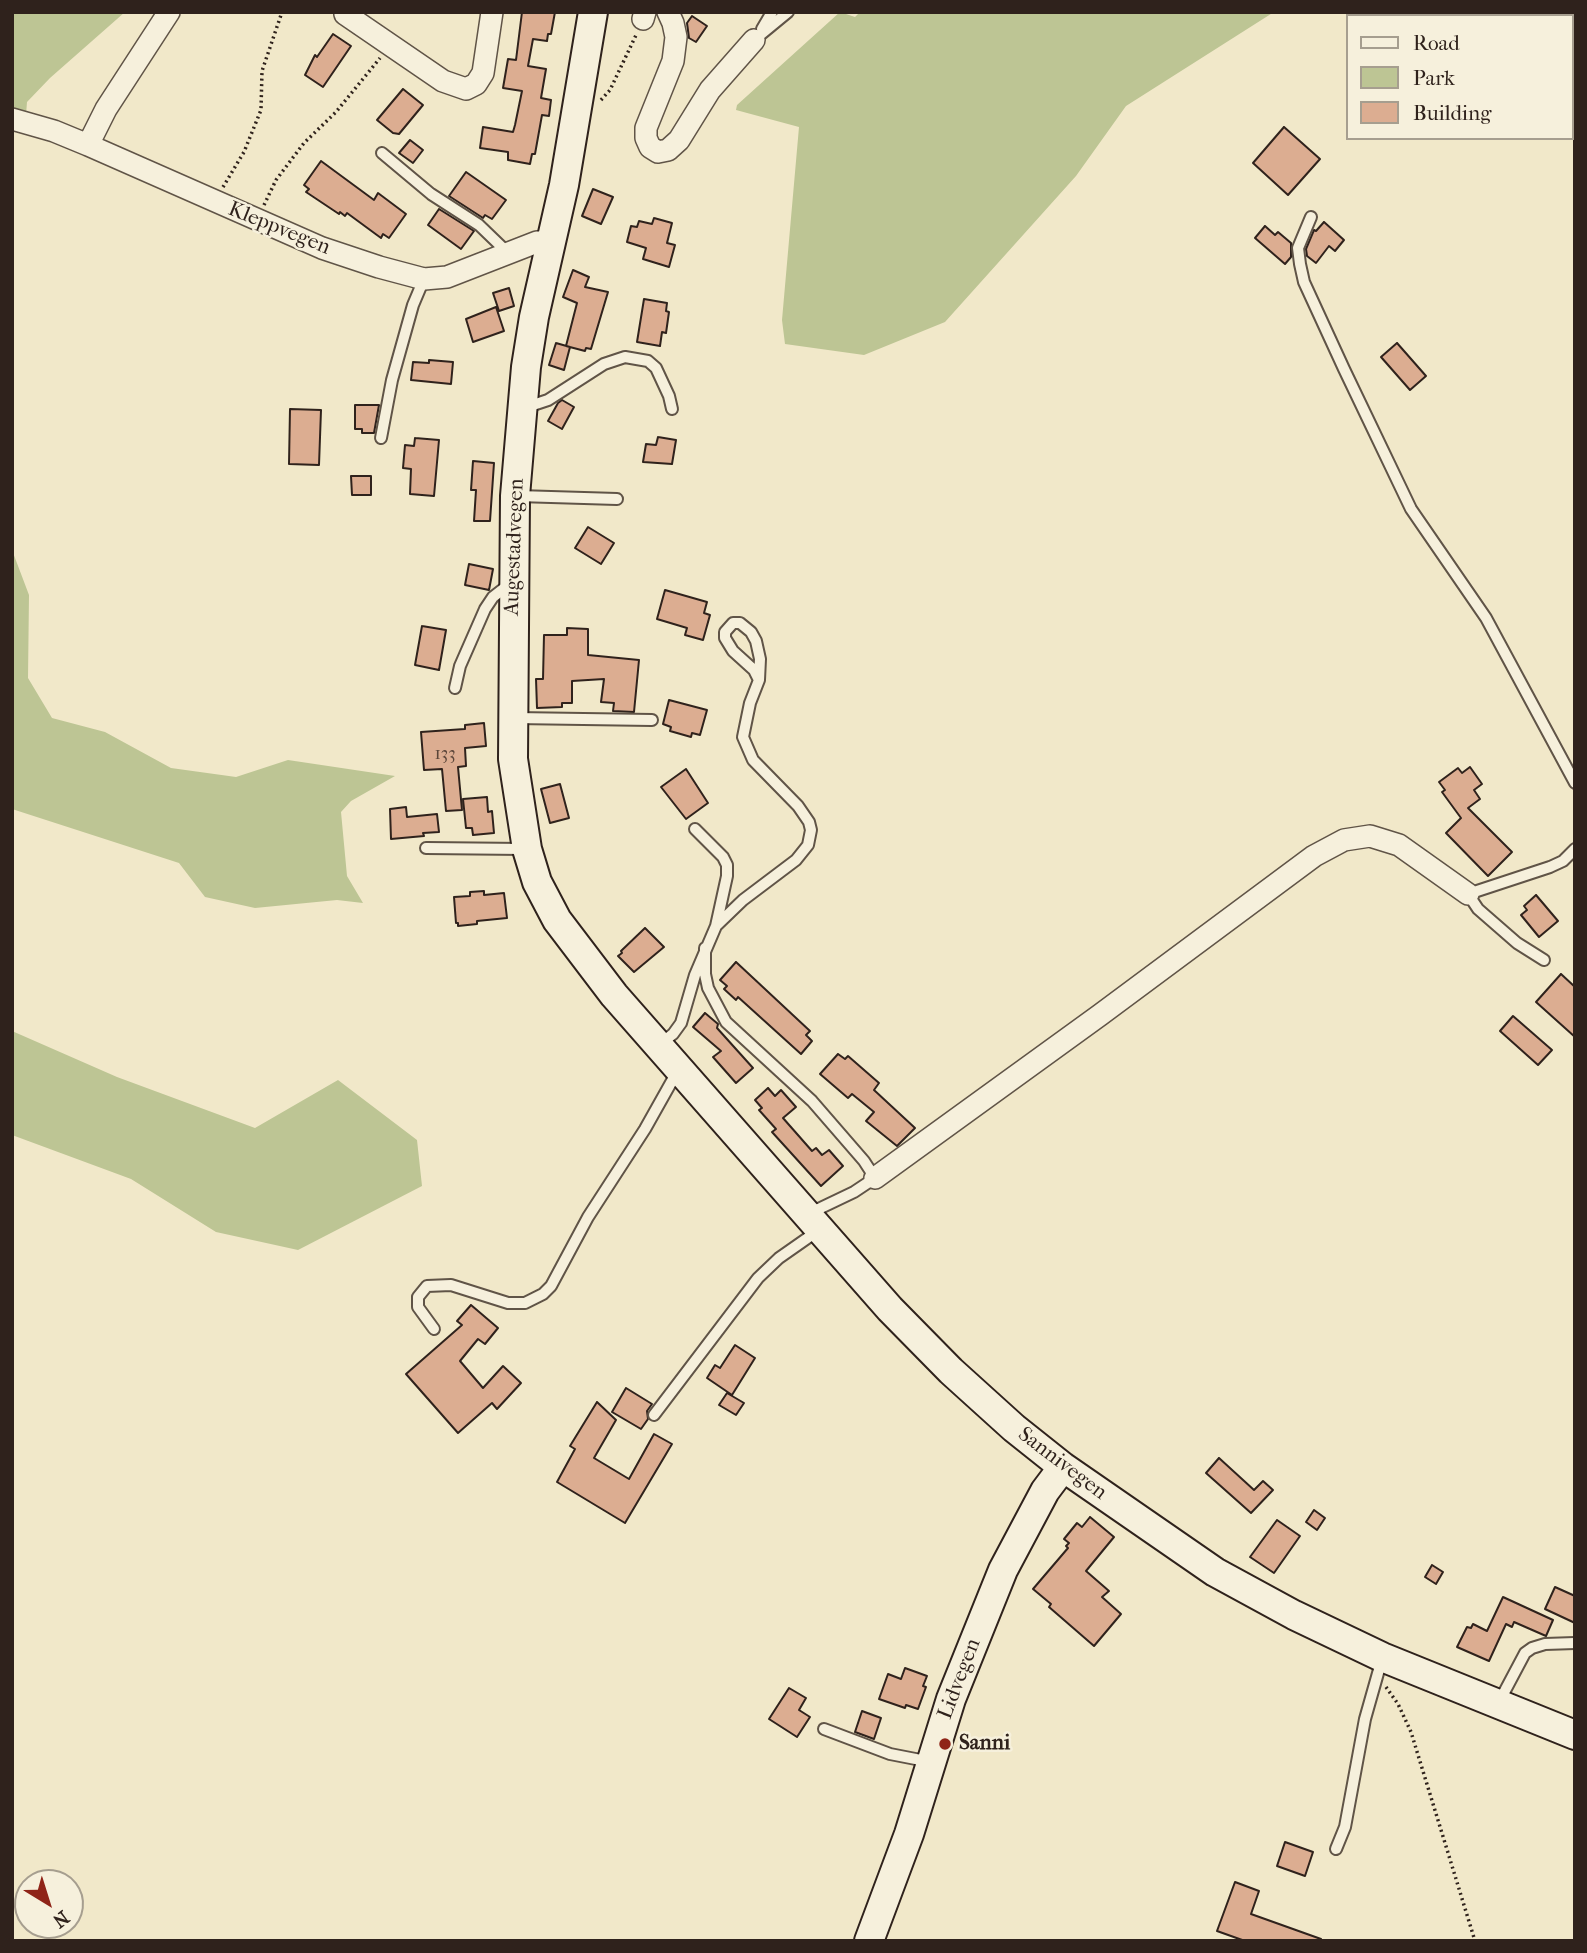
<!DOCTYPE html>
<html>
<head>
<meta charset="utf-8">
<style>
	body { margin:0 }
	#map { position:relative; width:1587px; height:1953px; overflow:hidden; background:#f1e8c9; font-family:"IM FELL French Canon",serif }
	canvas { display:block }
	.frame { position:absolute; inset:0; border:14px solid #2f221c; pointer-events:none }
	.legend { position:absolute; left:1346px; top:14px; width:228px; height:126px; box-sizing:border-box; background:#f6f0dc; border:2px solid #a69e8f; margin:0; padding:9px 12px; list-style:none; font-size:21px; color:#2f221c }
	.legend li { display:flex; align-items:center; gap:14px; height:35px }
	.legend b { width:35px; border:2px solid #a69e8f }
	.north { position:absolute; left:14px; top:1869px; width:70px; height:70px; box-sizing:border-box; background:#f6f0dc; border:2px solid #a69e8f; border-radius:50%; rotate:142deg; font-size:19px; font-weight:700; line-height:28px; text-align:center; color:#2f221c }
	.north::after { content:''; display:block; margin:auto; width:24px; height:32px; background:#8f2418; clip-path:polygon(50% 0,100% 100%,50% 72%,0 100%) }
</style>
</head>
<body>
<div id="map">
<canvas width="1587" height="1953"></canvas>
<div class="frame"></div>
<ul class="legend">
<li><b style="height:9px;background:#f6f0dc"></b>Road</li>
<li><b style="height:19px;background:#bdc594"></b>Park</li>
<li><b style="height:19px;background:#dcad91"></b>Building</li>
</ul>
<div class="north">N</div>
</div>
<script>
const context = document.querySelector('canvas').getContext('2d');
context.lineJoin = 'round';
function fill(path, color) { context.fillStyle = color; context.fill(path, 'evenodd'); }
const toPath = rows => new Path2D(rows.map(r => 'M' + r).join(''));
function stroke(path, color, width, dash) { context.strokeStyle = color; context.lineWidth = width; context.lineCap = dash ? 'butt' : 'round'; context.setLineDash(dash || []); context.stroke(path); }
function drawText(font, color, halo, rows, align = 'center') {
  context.font = font + ' "IM FELL French Canon",serif'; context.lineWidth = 5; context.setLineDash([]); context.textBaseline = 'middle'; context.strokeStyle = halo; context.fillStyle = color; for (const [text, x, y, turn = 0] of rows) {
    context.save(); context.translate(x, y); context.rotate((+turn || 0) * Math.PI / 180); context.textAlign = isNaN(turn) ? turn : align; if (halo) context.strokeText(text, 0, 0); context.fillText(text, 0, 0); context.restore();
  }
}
fill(toPath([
	[12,12,125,12,50,78,27,102,26,115,12,111],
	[840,12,855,17,860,12,1274,12,1126,106,1076,176,945,322,864,355,785,344,782,320,799,127,736,110,737,105],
	[12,550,29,595,28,678,52,718,105,732,171,768,236,777,288,760,395,776,351,801,341,812,347,876,363,903,337,900,255,908,205,897,179,863,12,809],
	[12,1031,117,1077,255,1128,338,1080,417,1140,422,1186,298,1250,216,1232,131,1179,12,1135]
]), '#bdc594');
const building = toPath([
	[522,12,555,12,551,34,548,34,547,41,533,39,528,66,546,69,541,98,551,100,549,116,542,115,535,154,532,154,530,164,508,160,508,152,480,148,483,127,513,132,515,125,522,91,503,88,508,59,516,60,522,12],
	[692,16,707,26,696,42,689,38,687,23,692,16],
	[333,34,351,46,323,87,305,75,315,55,317,57,333,34],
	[403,89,423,105,399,134,393,133,377,120,403,89],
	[1284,127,1320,159,1288,195,1253,163,1284,127],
	[410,140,423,150,413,163,399,153,410,140],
	[321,161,374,200,378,193,406,214,389,238,383,234,381,238,347,213,345,216,340,212,339,214,306,192,309,189,304,185,321,161],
	[466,172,506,200,492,219,485,215,483,218,449,196,466,172],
	[593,189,613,197,601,224,582,216,593,189],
	[439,209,474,231,461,249,428,225,439,209],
	[654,218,672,223,667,243,675,245,669,267,643,259,646,248,627,242,631,226,637,227,639,221,652,224,654,218],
	[1324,222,1344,240,1335,251,1329,246,1316,263,1307,256,1306,249,1314,230,1316,231,1324,222],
	[1265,226,1275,235,1278,232,1291,243,1291,257,1285,264,1255,238,1265,226],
	[573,270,589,277,585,287,608,292,591,349,586,348,585,351,566,346,577,303,563,297,573,270],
	[509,288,514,306,499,311,493,293,509,288],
	[644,299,667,303,666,311,669,312,666,333,662,332,660,346,637,342,644,299],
	[496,307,504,331,473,342,466,319,496,307],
	[556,343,570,347,564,370,549,365,556,343],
	[1397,343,1426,376,1410,390,1381,357,1397,343],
	[429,360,453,362,451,384,411,380,413,362,429,363,429,360],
	[562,400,574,407,562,429,548,421,558,403,562,400],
	[355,405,379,405,374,433,362,433,362,429,355,429,355,405],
	[290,409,321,410,319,465,289,464,290,409],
	[658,437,676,440,672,464,643,462,646,444,656,445,658,437],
	[415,438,439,440,434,496,410,494,411,469,403,468,405,445,414,446,415,438],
	[473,461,494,463,490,521,474,521,476,490,471,490,473,461],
	[351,476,371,476,371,495,352,495,351,476],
	[588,527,614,543,601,564,575,548,588,527],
	[469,564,493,569,489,590,465,585,469,564],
	[665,590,707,602,704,613,710,615,703,640,685,635,687,628,657,619,665,590],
	[422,626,446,630,439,670,415,665,422,626],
	[567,628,588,629,588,655,639,660,634,712,613,711,614,703,601,702,604,679,572,681,572,703,562,703,562,707,537,708,536,679,543,679,544,635,567,635,567,628],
	[669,700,707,710,700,735,692,733,691,737,670,731,671,727,663,724,669,700],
	[484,723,486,746,465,748,466,766,458,767,462,810,446,811,442,769,424,770,421,732,465,729,465,725,484,723],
	[1470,767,1482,784,1474,790,1480,799,1468,808,1512,852,1488,876,1446,833,1461,818,1442,792,1445,790,1439,782,1458,768,1462,773,1470,767],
	[686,769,708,803,686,819,661,787,686,769],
	[560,784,569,818,550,823,541,789,560,784],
	[487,797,488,812,492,811,494,833,473,835,472,828,466,828,463,799,487,797],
	[406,807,407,817,437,814,439,832,423,833,424,836,391,839,390,809,406,807],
	[484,891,484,895,504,893,507,918,477,921,477,924,458,926,458,923,456,923,454,897,470,896,470,892,484,891],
	[1536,895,1558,921,1539,937,1521,915,1527,910,1524,906,1536,895],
	[645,928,664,947,634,972,618,956,622,953,621,951,645,928],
	[736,962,810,1031,806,1035,812,1041,801,1054,738,997,736,1000,724,989,727,986,720,980,736,962],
	[1561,974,1575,987,1575,1037,1536,1002,1561,974],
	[705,1013,718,1024,717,1028,753,1068,736,1083,713,1057,721,1051,693,1027,705,1013],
	[1513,1016,1552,1050,1538,1065,1500,1031,1513,1016],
	[838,1054,845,1059,848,1056,879,1083,874,1090,915,1128,897,1146,866,1121,874,1112,852,1094,848,1098,820,1074,838,1054],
	[768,1088,775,1096,781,1090,796,1107,783,1118,812,1151,816,1148,822,1155,829,1150,843,1166,821,1186,772,1132,776,1129,759,1110,762,1108,755,1100,768,1088],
	[471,1305,498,1328,485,1344,478,1339,460,1361,483,1388,503,1366,521,1383,497,1409,492,1403,458,1433,406,1374,462,1325,457,1321,471,1305],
	[735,1345,755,1358,732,1395,707,1378,715,1365,720,1368,735,1345],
	[626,1388,652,1404,647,1411,648,1419,641,1429,612,1412,626,1388],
	[727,1393,744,1403,736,1415,719,1405,727,1393],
	[597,1402,616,1420,594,1458,629,1479,654,1434,672,1444,625,1523,557,1482,575,1449,570,1446,597,1402],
	[1219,1458,1254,1490,1263,1481,1273,1490,1251,1513,1206,1473,1219,1458],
	[1314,1510,1325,1518,1317,1530,1306,1522,1314,1510],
	[1090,1517,1114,1537,1086,1571,1109,1591,1102,1597,1121,1614,1094,1646,1049,1607,1051,1604,1033,1589,1068,1548,1066,1546,1069,1543,1064,1539,1077,1523,1082,1527,1090,1517],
	[1277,1520,1300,1536,1274,1573,1250,1557,1277,1520],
	[1432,1565,1443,1572,1436,1584,1425,1577,1432,1565],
	[1555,1587,1575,1596,1575,1623,1545,1609,1555,1587],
	[1503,1597,1553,1620,1546,1636,1514,1622,1512,1627,1506,1624,1489,1661,1457,1647,1467,1627,1471,1628,1473,1624,1487,1631,1503,1597],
	[905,1668,927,1676,923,1686,926,1687,918,1709,906,1705,905,1708,879,1699,888,1674,901,1679,905,1668],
	[789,1688,806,1698,799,1710,810,1717,797,1737,769,1719,789,1688],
	[862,1711,881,1718,874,1739,855,1732,862,1711],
	[1285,1842,1313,1852,1305,1876,1277,1866,1285,1842],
	[1235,1882,1259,1891,1251,1914,1321,1939,1321,1941,1245,1941,1217,1931,1235,1882]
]);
fill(building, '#dcad91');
stroke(building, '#2f221c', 2);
const lane = toPath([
	[762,29,772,12],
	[754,40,788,12],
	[382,153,431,194,479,225,507,252],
	[1311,217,1298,248,1300,264,1304,282,1344,369,1411,509,1486,618,1575,783],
	[524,408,548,400,604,364,625,357,648,361,656,368,669,396,672,409],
	[381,438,392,380,413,305,424,279],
	[518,496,617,499],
	[455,688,460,666,485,609,493,597,511,583],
	[515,718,652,720],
	[426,848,524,849],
	[716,926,743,900,796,860,808,845,811,830,809,822,798,806,753,760,743,737,750,703,759,680,760,659,756,641,751,632,740,623,733,623,725,632,725,638,733,651,754,670,759,680],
	[705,948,705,974,708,988,726,1022,812,1101,864,1161,875,1178,854,1192,808,1214],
	[1544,960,1517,943,1478,909,1468,894,1550,867,1563,861,1575,849],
	[660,1044,673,1034,681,1023,695,975,716,926,727,876,727,865,723,857,695,829],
	[434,1329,418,1307,418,1297,427,1286,451,1285,508,1303,525,1303,543,1294,551,1286,588,1217,645,1129,677,1072],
	[654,1415,758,1278,779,1258,819,1230],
	[1499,1702,1525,1653,1532,1648,1545,1644,1575,1643],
	[824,1729,890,1754,931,1762],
	[1336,1849,1345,1827,1365,1719,1382,1659]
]);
const street = toPath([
	[668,12,673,23,676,37,673,61,646,128,646,138,650,147,658,152,668,150,679,140,710,90,754,40],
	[345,14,443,81,466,89,476,84,483,73,492,12],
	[643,19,645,12],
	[12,119,54,131,88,145,322,248,379,267,424,279,447,277,537,242,552,242],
	[88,145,106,109,169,12],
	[875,1178,1100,1015,1314,856,1344,840,1370,836,1399,845,1468,894]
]);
const secondary = toPath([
	[593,12,564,185,534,317,526,367,515,496,513,759,527,849,537,882,557,920,614,995,890,1309,951,1371,1014,1428,1063,1467,1215,1572,1294,1615,1382,1657,1575,1735],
	[869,1941,909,1834,951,1699,1003,1570,1045,1491,1063,1467]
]);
stroke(lane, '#605447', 14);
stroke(street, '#605447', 24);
stroke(secondary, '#2f221c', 32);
stroke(toPath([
	[601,100,610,90,637,33],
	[223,187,244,152,261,110,262,71,282,12],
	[264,205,276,180,304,143,336,112,380,58],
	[1386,1687,1398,1704,1411,1732,1475,1941]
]), '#2f221c', 3.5, [2, 3.5]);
stroke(lane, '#f6f0dc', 10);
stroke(street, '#f6f0dc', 21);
stroke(secondary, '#f6f0dc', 28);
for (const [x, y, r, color] of [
	[945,1744,7,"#8f2418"]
]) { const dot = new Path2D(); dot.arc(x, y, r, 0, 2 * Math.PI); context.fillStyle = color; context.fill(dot); stroke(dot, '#f6f0dc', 2.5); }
drawText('18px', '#5a4539', null, [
	["133",445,755]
]);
drawText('21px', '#2f221c', '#f6f0dc', [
	["Kleppvegen",279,229,22],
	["Augestadvegen",515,547,-88],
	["Sannivegen",1062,1464,37],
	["Lidvegen",960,1679,-69]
]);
drawText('bold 21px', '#2f221c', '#f6f0dc', [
	["Sanni",959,1744]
], 'left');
</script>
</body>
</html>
